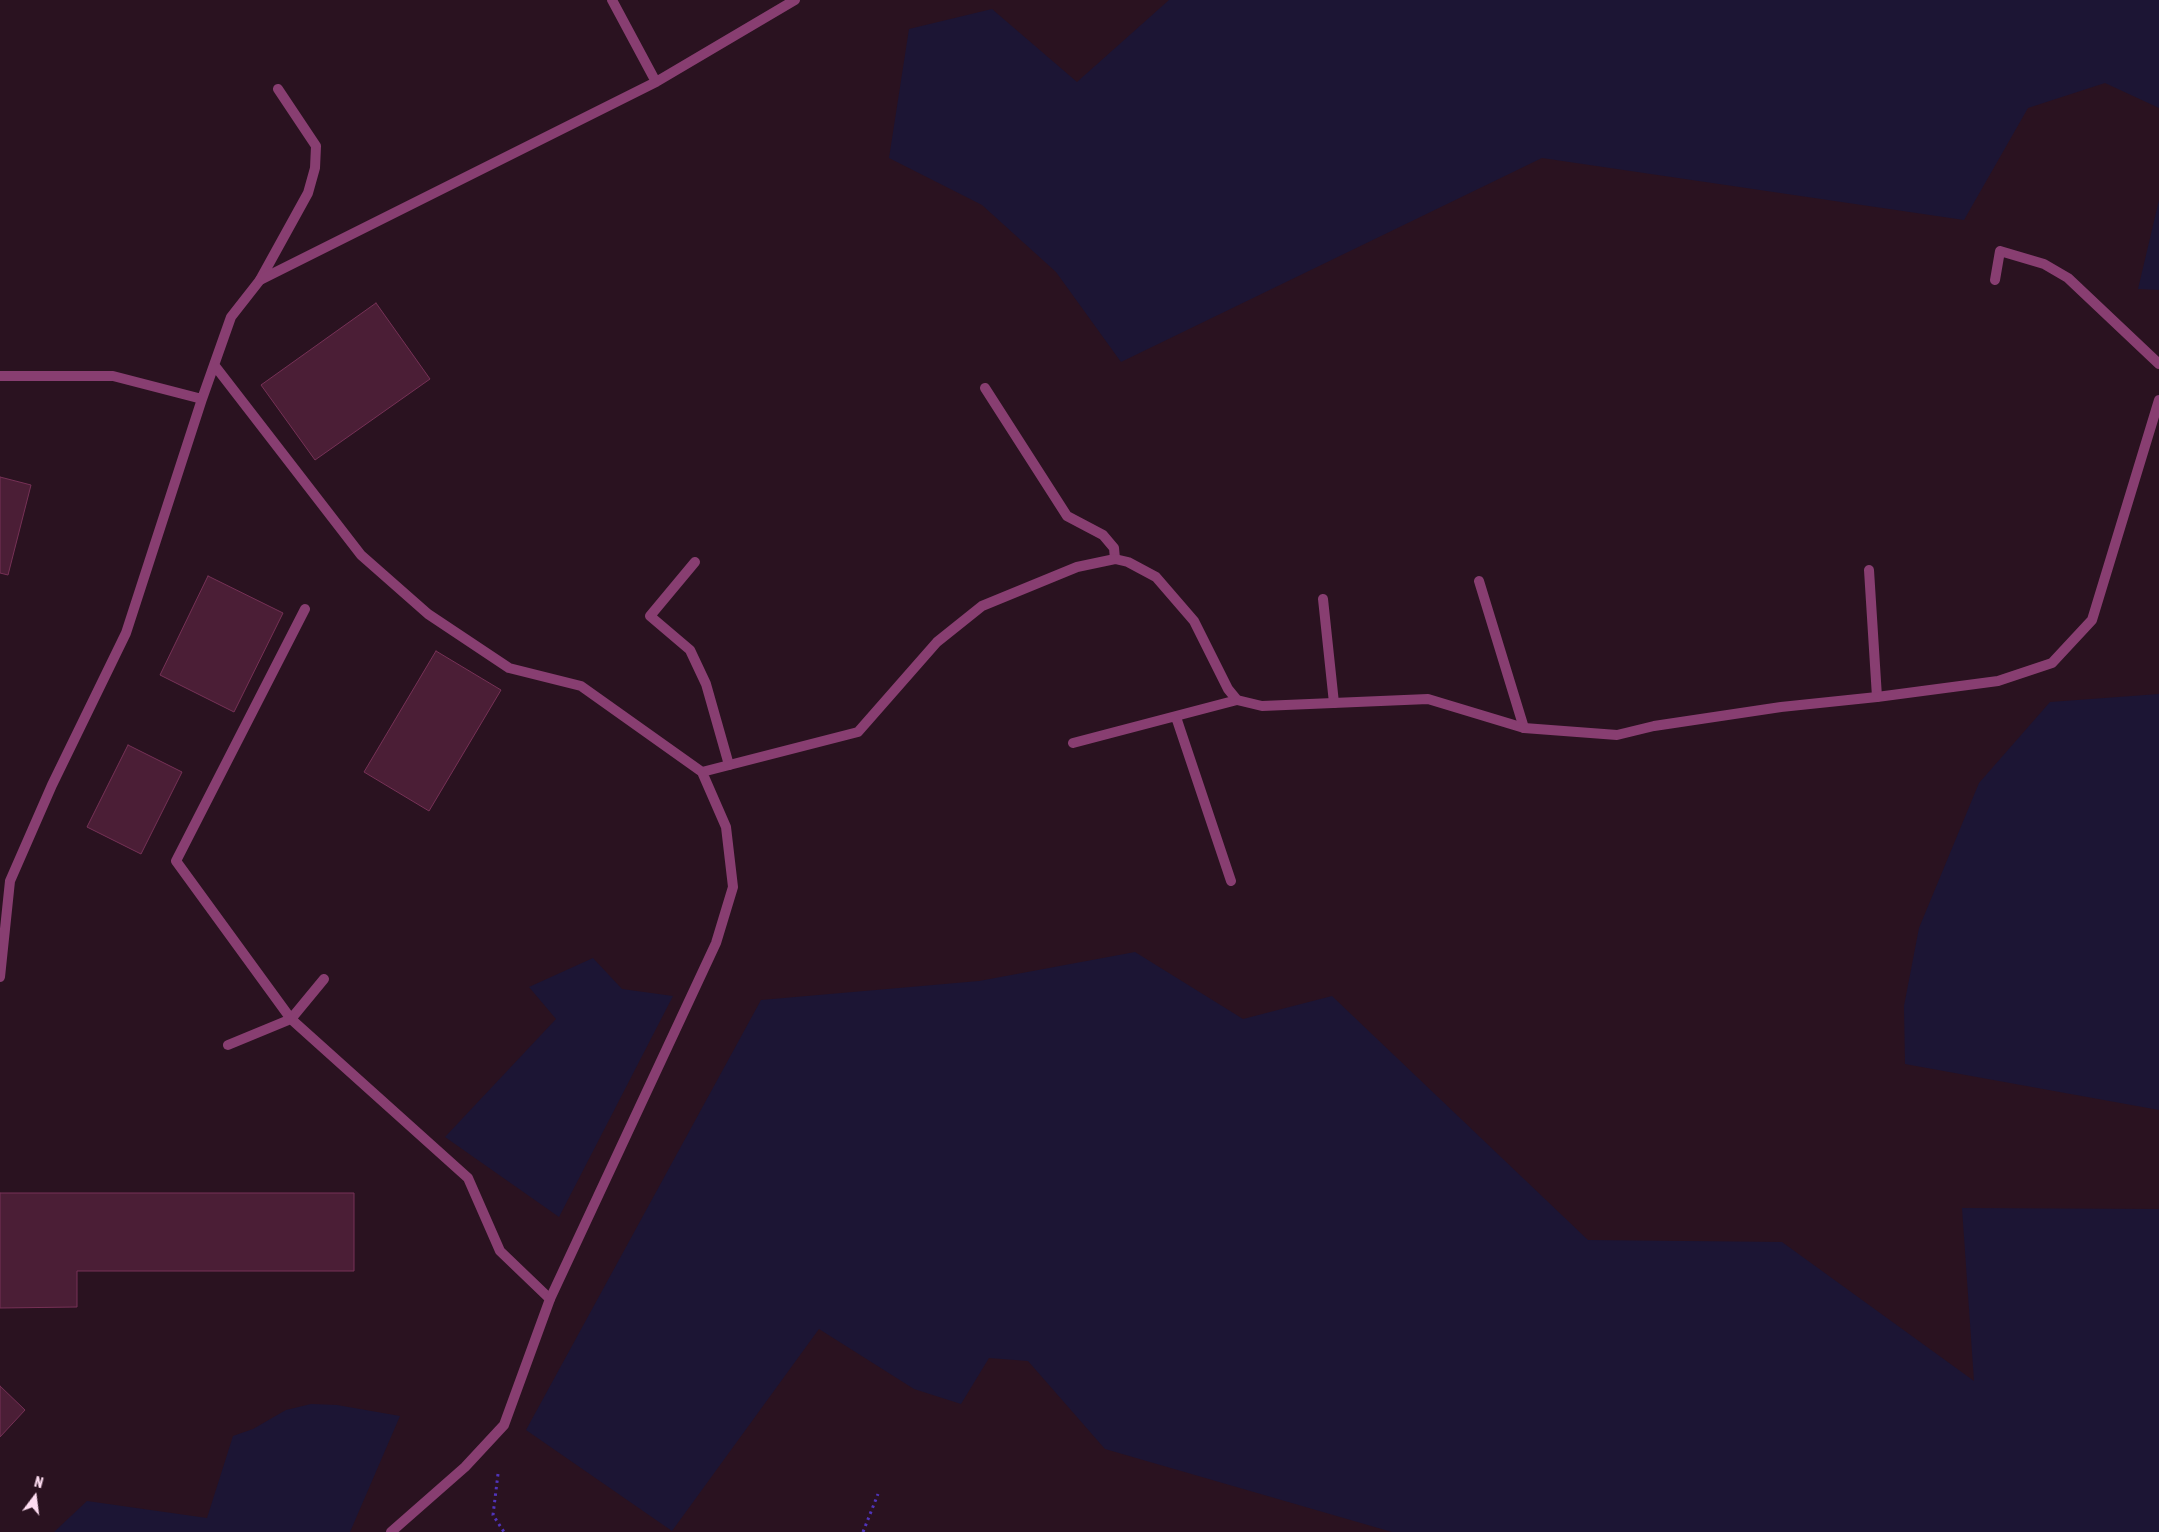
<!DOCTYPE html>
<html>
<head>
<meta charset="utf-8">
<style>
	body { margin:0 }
	#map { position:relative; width:2159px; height:1532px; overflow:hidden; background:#2a1220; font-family:"Asap Condensed",sans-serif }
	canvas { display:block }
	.north { position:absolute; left:10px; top:1472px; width:50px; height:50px; -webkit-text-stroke:4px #2a1220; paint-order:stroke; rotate:15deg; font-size:14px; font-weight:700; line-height:20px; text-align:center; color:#fedcf1 }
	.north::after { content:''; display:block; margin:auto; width:18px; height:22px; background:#fedcf1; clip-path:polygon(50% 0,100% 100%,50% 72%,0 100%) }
</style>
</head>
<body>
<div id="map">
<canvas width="2159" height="1532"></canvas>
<div class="north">N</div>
</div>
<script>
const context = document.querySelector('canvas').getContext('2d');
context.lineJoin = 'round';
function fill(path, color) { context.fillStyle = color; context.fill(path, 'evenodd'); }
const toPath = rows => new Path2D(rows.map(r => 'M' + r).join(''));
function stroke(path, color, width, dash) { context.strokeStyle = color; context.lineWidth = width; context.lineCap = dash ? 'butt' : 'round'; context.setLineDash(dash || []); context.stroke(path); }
fill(toPath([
	[1169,0,2159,0,2159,108,2105,83,2028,108,1964,220,1542,158,1121,362,1056,272,982,205,889,158,909,29,992,9,1077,82],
	[2159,200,2159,290,2138,289],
	[2159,694,2159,1110,1905,1064,1904,1006,1919,928,1979,783,2050,702],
	[1135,952,1243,1019,1332,996,1588,1240,1782,1242,1974,1381,1962,1208,2159,1209,2159,1532,1392,1532,1105,1449,1028,1361,989,1358,961,1404,914,1389,819,1329,672,1531,526,1430,761,1000,979,981],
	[593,958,622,989,673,996,559,1217,445,1137,556,1019,529,987],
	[311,1404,337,1405,400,1416,350,1532,54,1532,87,1501,207,1518,233,1436,253,1429,286,1410]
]), '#1c1534');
const building = toPath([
	[376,303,430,379,315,460,261,385,376,303],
	[0,477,31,485,8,575,0,573,0,477],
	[208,576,283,613,234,712,160,675,208,576],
	[436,651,501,690,429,811,364,772,436,651],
	[128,745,182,772,141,854,87,827,128,745],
	[0,1193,354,1193,354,1271,77,1271,77,1307,0,1308,0,1193],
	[0,1386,25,1410,0,1437,0,1386]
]);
fill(building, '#4b1e36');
stroke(building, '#763156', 1);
stroke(toPath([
	[498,1474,493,1515,504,1532],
	[863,1532,878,1494]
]), '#5034ba', 3, [2.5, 4]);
stroke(toPath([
	[260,280,308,193,315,168,316,146,278,89],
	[1995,280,2000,251,2044,264,2068,278,2159,364],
	[985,388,1067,516,1103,535,1114,548,1115,559],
	[695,562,650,616,690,650,706,684,729,765],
	[1869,570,1877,697],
	[1479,581,1524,728],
	[1323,599,1334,703],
	[305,609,176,861,291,1019,468,1178,500,1251,550,1299],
	[1176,717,1231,881],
	[1073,743,1237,700],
	[228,1045,291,1019,324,979]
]), '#883e71', 10);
stroke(toPath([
	[612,0,656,82],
	[215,366,361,555,428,614,509,668,581,686,702,772,726,827,733,887,716,943,550,1299,504,1425,465,1467,391,1532],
	[0,376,113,376,202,399],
	[702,772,858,732,937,642,982,606,1077,567,1115,559,1128,562,1156,577,1194,621,1228,689,1237,700,1262,706,1428,699,1524,728,1617,735,1654,726,1781,707,1877,697,1998,681,2052,663,2092,620,2159,400],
	[0,977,10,881,52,785,126,633,202,399,231,317,260,280,656,82,795,0]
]), '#883e71', 10);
</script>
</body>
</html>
